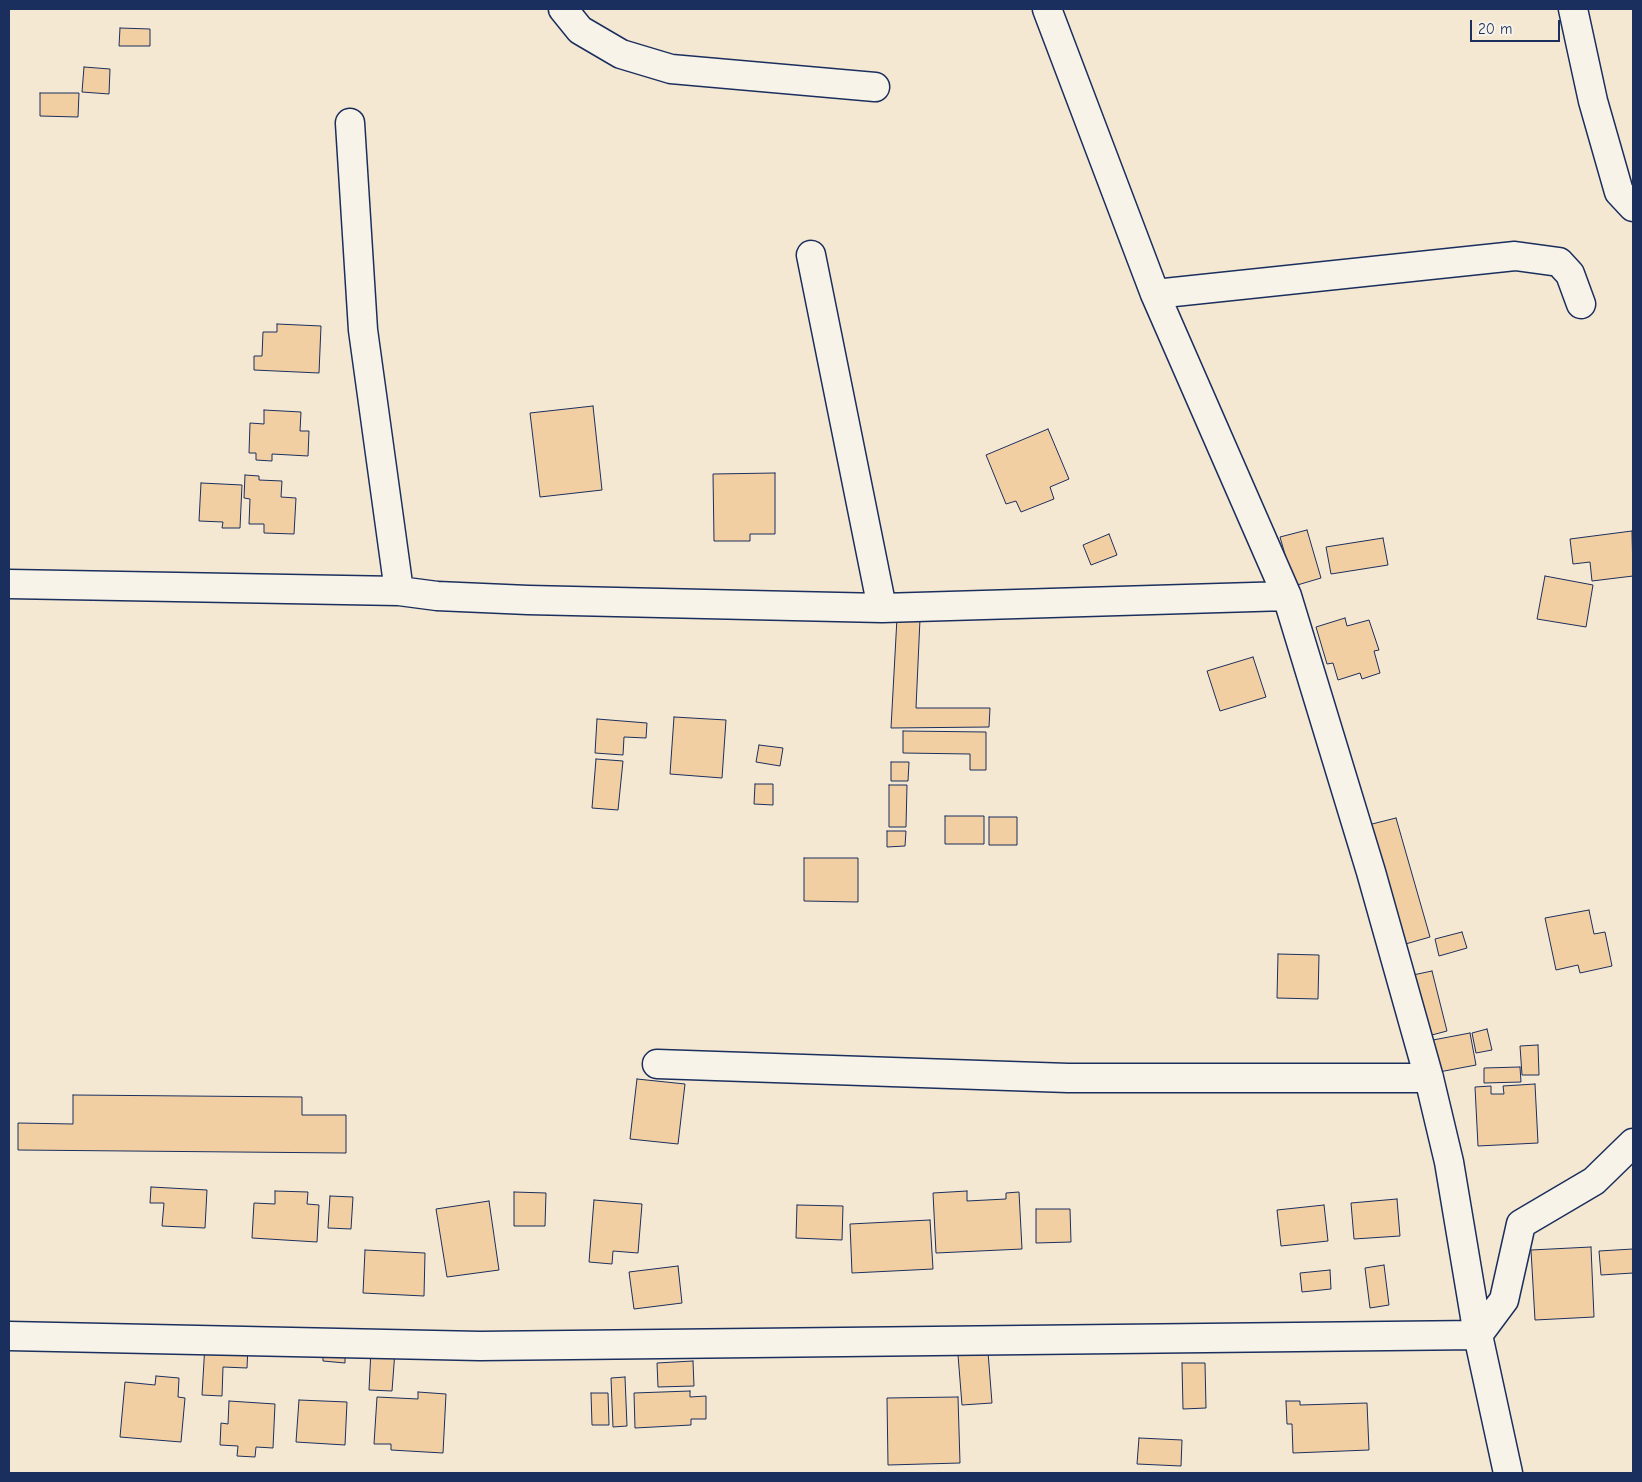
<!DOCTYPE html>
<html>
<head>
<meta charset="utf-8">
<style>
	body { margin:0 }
	#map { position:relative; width:1642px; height:1482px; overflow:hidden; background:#f5e8d3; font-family:"Comic Neue",sans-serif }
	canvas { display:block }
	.frame { position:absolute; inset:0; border:10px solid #1b2f5e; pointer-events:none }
	.scale { position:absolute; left:1470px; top:20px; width:90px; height:22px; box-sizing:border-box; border:2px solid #1b2f5e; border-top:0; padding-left:6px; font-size:15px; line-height:18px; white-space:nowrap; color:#1b2f5e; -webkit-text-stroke:4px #f7f3e8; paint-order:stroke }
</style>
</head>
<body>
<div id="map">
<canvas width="1642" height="1482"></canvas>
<div class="frame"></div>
<div class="scale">20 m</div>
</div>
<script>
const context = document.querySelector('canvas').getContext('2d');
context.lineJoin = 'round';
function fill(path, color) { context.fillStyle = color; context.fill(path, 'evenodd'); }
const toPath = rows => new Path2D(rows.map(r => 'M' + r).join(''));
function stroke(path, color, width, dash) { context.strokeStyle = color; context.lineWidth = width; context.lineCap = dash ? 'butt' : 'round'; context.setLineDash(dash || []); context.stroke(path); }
const building = toPath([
	[120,28,150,29,150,46,119,46,120,28],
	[84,67,110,69,109,94,82,92,84,67],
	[40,93,79,93,78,117,40,116,40,93],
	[277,324,321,326,319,373,254,370,254,356,262,356,263,332,277,332,277,324],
	[593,406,602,490,540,497,530,413,593,406],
	[264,410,301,412,300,431,309,431,308,456,272,454,272,461,256,460,256,453,249,453,250,423,264,424,264,410],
	[1048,429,1069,479,1050,487,1054,499,1021,512,1016,501,1006,504,986,455,1048,429],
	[775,473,775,534,750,534,750,541,714,541,713,474,775,473],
	[245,475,259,476,259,480,282,481,281,497,296,498,294,534,264,533,264,524,249,524,250,499,244,498,245,475],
	[201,483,242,485,240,528,222,528,223,522,199,521,201,483],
	[1307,530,1321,578,1294,586,1280,537,1307,530],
	[1632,531,1633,576,1592,581,1590,562,1573,564,1570,539,1632,531],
	[1109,534,1117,555,1091,565,1083,545,1109,534],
	[1383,538,1388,565,1331,574,1326,547,1383,538],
	[1545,576,1593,585,1586,627,1537,619,1545,576],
	[897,618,920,619,916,708,990,708,989,727,891,728,897,618],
	[1345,618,1347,626,1369,620,1379,650,1374,651,1380,673,1362,679,1360,673,1338,680,1333,663,1327,664,1316,627,1345,618],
	[1253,657,1266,697,1220,711,1207,671,1253,657],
	[674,717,726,720,722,778,670,774,674,717],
	[597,719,647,723,646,738,624,737,623,755,595,753,597,719],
	[903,731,986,732,986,770,970,770,970,754,903,753,903,731],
	[759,745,783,748,780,766,756,762,759,745],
	[596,759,623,761,618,810,592,808,596,759],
	[891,762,909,762,908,781,891,781,891,762],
	[755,784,773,784,773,805,754,804,755,784],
	[889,785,907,785,906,827,889,827,889,785],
	[945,816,984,816,984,844,945,844,945,816],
	[989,817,1017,817,1017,845,989,845,989,817],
	[1396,818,1430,937,1402,945,1368,825,1396,818],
	[887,831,906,831,905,846,887,847,887,831],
	[804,858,858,858,858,902,804,901,804,858],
	[1589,910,1594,934,1605,932,1612,966,1580,973,1578,965,1556,970,1545,918,1589,910],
	[1462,932,1467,948,1439,956,1435,939,1462,932],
	[1278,954,1319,955,1318,999,1277,998,1278,954],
	[1432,971,1447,1031,1428,1036,1413,975,1432,971],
	[1487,1029,1492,1050,1476,1053,1472,1033,1487,1029],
	[1470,1033,1476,1065,1439,1072,1433,1040,1470,1033],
	[1538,1045,1539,1075,1522,1075,1520,1046,1538,1045],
	[1520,1067,1521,1082,1484,1083,1484,1068,1520,1067],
	[637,1079,685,1084,678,1144,630,1139,637,1079],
	[1535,1084,1538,1143,1478,1146,1475,1087,1491,1086,1491,1094,1504,1094,1503,1086,1535,1084],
	[73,1095,302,1097,302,1115,346,1115,346,1153,18,1150,18,1123,73,1124,73,1095],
	[151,1187,207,1190,205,1228,162,1226,164,1203,150,1203,151,1187],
	[275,1191,308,1192,307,1204,319,1205,317,1242,252,1238,254,1203,275,1204,275,1191],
	[967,1191,967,1201,1006,1199,1006,1193,1019,1192,1022,1249,936,1253,933,1193,967,1191],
	[514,1192,546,1193,545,1226,514,1226,514,1192],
	[330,1196,353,1197,351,1229,328,1228,330,1196],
	[1397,1199,1400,1236,1354,1239,1351,1203,1397,1199],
	[594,1200,642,1204,638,1253,613,1251,612,1264,589,1262,594,1200],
	[489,1201,499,1270,447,1277,436,1209,489,1201],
	[797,1205,843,1206,842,1240,796,1238,797,1205],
	[1324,1205,1328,1241,1281,1246,1277,1210,1324,1205],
	[1036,1209,1070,1209,1071,1242,1036,1243,1036,1209],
	[930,1220,933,1269,852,1273,850,1224,930,1220],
	[1591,1247,1594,1317,1535,1320,1531,1250,1591,1247],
	[1633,1249,1633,1273,1601,1275,1599,1251,1633,1249],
	[365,1250,425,1253,424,1296,363,1293,365,1250],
	[1384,1265,1389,1305,1370,1308,1365,1268,1384,1265],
	[678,1266,682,1303,634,1309,629,1272,678,1266],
	[1330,1270,1331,1289,1302,1292,1300,1273,1330,1270],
	[205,1344,248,1346,247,1368,223,1367,222,1396,202,1395,205,1344],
	[323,1348,345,1349,345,1363,323,1361,323,1348],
	[371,1350,395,1351,392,1391,369,1390,371,1350],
	[988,1352,992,1403,962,1405,958,1355,988,1352],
	[693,1361,694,1386,658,1387,657,1363,693,1361],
	[1182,1363,1205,1363,1206,1408,1183,1409,1182,1363],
	[156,1376,179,1378,178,1397,185,1398,181,1442,120,1437,125,1382,155,1385,156,1376],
	[625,1377,627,1426,613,1427,611,1378,625,1377],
	[690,1391,690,1397,706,1396,706,1419,691,1419,691,1425,635,1428,634,1393,690,1391],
	[418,1392,446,1394,443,1453,391,1450,391,1444,374,1444,377,1397,418,1399,418,1392],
	[591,1393,608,1393,609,1425,592,1425,591,1393],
	[958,1397,960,1463,888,1465,887,1398,958,1397],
	[299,1400,347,1402,345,1445,296,1442,299,1400],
	[229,1401,275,1404,273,1448,256,1447,255,1457,237,1456,238,1446,220,1445,221,1423,228,1424,229,1401],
	[1286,1401,1300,1401,1300,1405,1367,1403,1369,1450,1293,1453,1292,1424,1287,1424,1286,1401],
	[1139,1438,1182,1440,1181,1466,1137,1464,1139,1438]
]);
fill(building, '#f1cfa2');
stroke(building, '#1b2f5e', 1);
const minor = toPath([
	[563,9,580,30,621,54,671,69,875,87],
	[1047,9,1155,294,1287,596,1371,872,1429,1078,1449,1162,1478,1335,1508,1473],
	[1573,9,1593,101,1619,192,1633,207],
	[350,123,363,330,399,591,437,596,528,600,882,608,1287,596],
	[811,255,882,608],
	[1155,294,1515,256,1559,262,1570,274,1581,304],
	[9,584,399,591],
	[657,1064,1068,1078,1429,1078],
	[9,1336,480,1346,1478,1335,1504,1300,1521,1224,1594,1181,1633,1143]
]);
stroke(minor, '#1b2f5e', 31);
stroke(minor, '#f7f3e8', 28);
</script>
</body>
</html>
